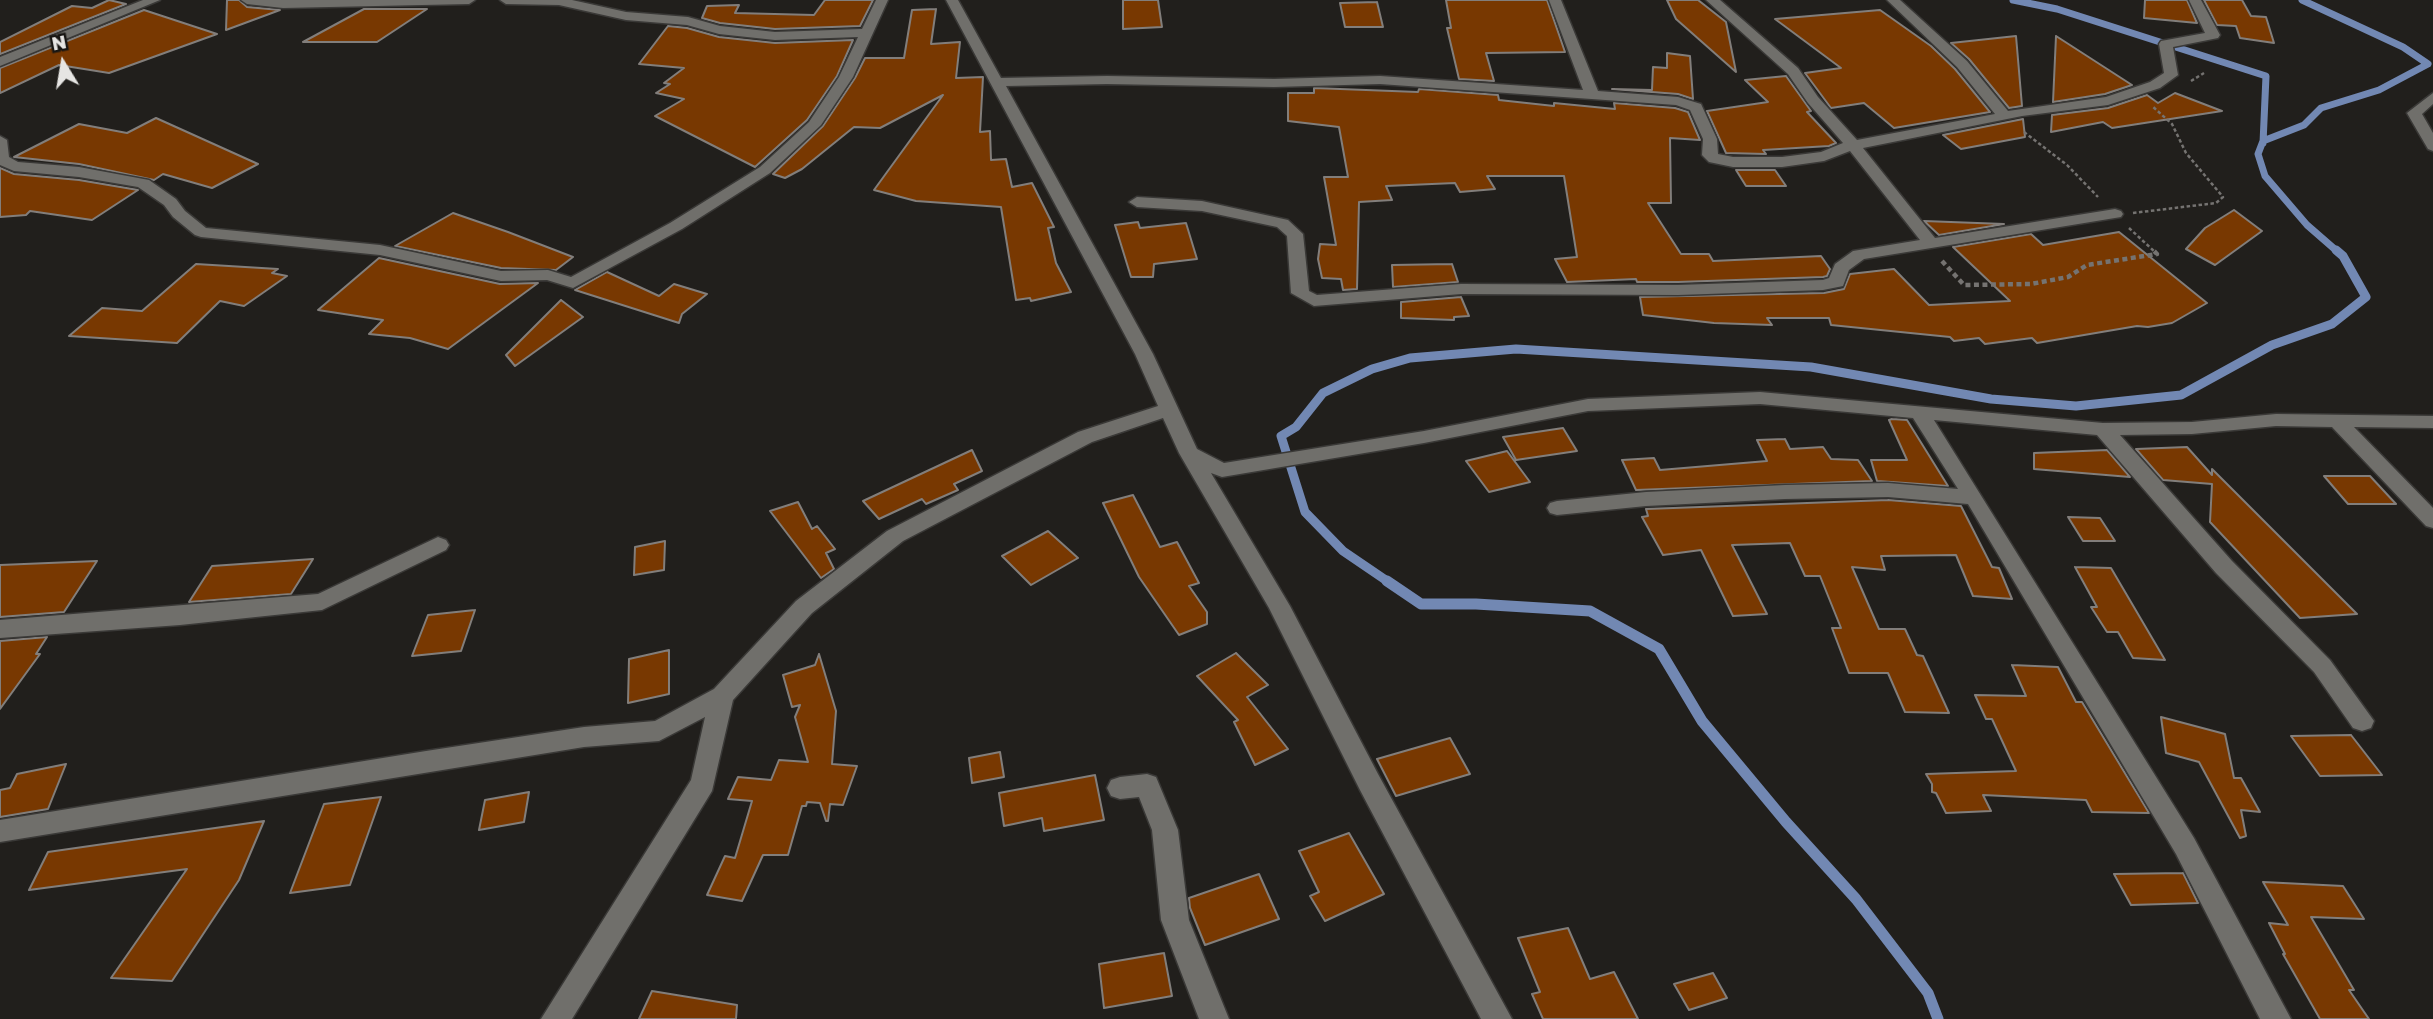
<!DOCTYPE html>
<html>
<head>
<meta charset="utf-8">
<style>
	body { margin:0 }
	#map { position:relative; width:2433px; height:1019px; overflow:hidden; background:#211f1c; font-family:"Golos Text",sans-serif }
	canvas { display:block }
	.north { position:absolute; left:28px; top:28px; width:70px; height:70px; -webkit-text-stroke:5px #181613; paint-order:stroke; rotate:349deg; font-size:19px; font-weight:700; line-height:28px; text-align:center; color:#e6e5e3 }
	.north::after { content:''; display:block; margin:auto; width:24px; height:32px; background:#e6e5e3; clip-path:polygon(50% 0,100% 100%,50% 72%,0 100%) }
</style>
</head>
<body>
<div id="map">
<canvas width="2433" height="1019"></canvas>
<div class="north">N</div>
</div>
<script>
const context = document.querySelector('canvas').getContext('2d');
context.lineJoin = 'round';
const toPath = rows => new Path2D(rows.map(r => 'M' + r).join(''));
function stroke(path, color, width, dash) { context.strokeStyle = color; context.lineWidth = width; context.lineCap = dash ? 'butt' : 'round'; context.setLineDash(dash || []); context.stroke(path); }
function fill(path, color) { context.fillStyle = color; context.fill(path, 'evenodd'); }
stroke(toPath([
	[2013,0,2057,9,2266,76,2263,143],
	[2302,0,2403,47,2428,64,2379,90,2321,108,2304,125,2263,141,2258,154,2265,176,2307,225,2338,252]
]), '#7288b3', 7);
stroke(toPath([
	[1390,583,1343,551,1305,512,1281,436,1296,427,1323,393,1372,369,1410,358,1516,349,1811,367,1991,399,2076,406,2181,395,2272,345,2332,324,2366,297,2343,256,2336,250]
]), '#7288b3', 9);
stroke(toPath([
	[1387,581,1421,604,1476,604,1590,611,1659,649,1702,721,1786,822,1856,899,1928,993,1938,1019]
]), '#7288b3', 11);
const building = toPath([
	[109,0,126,4,0,54,0,42,72,6,92,8,109,0],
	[227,0,239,0,247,7,280,10,226,30,227,0],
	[825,0,873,0,860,26,775,29,720,23,702,18,707,6,739,5,735,13,814,15,825,0],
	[1123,0,1158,0,1162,27,1123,29,1123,0],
	[1446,0,1547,0,1565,52,1486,53,1494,81,1459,79,1447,28,1451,28,1446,0],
	[1667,0,1698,0,1726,22,1736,72,1676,19,1667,0],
	[2145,0,2187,0,2197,23,2144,18,2145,0],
	[2204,0,2242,0,2251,16,2266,17,2274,43,2240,38,2236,26,2217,25,2204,0],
	[1377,2,1383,27,1345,27,1340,3,1377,2],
	[364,9,427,9,377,42,303,42,364,9],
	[936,9,931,44,960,42,956,78,983,77,980,132,990,131,991,160,1006,159,1012,187,1032,183,1054,227,1048,228,1056,263,1071,292,1031,301,1030,298,1016,300,1001,207,916,201,874,190,943,95,880,128,854,127,802,169,785,178,773,174,823,126,855,78,865,58,904,58,912,10,936,9],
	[144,10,217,34,109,73,59,65,0,93,0,68,144,10],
	[1880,10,1931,46,1955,69,1990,112,1894,128,1864,103,1831,108,1805,73,1841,68,1775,19,1880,10],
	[668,26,687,28,719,37,775,43,853,40,837,76,807,120,755,167,655,116,684,99,656,93,670,84,664,83,684,68,639,64,668,26],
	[2016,36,2022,106,2009,108,1969,59,1951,43,2016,36],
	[2056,36,2132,85,2105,94,2053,102,2056,36],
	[1667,53,1690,56,1693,99,1678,94,1612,89,1652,90,1653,67,1667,68,1667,53],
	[1786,76,1811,111,1807,112,1836,143,1829,146,1763,150,1766,154,1726,153,1707,111,1768,102,1745,80,1786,76],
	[1314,88,1418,92,1419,89,1498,95,1499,100,1554,106,1554,103,1615,109,1614,103,1675,108,1688,112,1700,140,1670,138,1671,203,1648,203,1681,254,1709,254,1713,261,1821,256,1830,269,1827,276,1823,277,1678,282,1637,282,1636,279,1567,282,1555,259,1577,257,1564,176,1487,176,1495,189,1460,192,1455,183,1386,186,1392,200,1359,202,1357,289,1343,290,1341,279,1322,278,1318,259,1320,244,1336,245,1324,177,1348,177,1339,127,1288,121,1288,93,1314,93,1314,88],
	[2175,93,2222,111,2112,128,2103,122,2051,132,2052,115,2108,108,2147,95,2158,103,2175,93],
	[156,118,258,164,212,188,163,174,154,180,79,164,14,157,79,124,127,133,156,118],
	[2023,119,2025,137,1961,149,1943,135,2023,119],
	[0,168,14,174,79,180,138,190,92,220,30,211,26,215,0,217,0,168],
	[1736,170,1775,170,1786,186,1746,186,1736,170],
	[2234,210,2262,231,2215,265,2186,249,2205,228,2234,210],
	[453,213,508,232,573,257,556,270,501,268,395,246,453,213],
	[1924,221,2004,224,1939,235,1924,221],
	[1138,222,1140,228,1186,223,1197,259,1154,264,1153,277,1131,277,1115,225,1138,222],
	[2119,232,2207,303,2172,323,2148,327,2137,326,2037,343,2032,338,1985,344,1979,338,1954,341,1950,337,1831,325,1829,318,1767,318,1772,325,1714,323,1643,315,1640,297,1824,293,1844,289,1850,274,1894,269,1929,305,2010,301,1953,247,2031,234,2043,245,2119,232],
	[379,258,500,284,538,283,448,349,410,338,369,334,383,320,318,310,379,258],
	[196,264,278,269,272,273,287,276,244,306,220,301,177,343,69,336,102,308,142,311,196,264],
	[1452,264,1458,282,1393,287,1392,265,1452,264],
	[607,272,659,296,674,284,707,294,682,314,679,323,575,290,607,272],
	[1461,297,1469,316,1454,317,1454,320,1401,318,1401,302,1461,297],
	[561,300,583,317,515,366,506,355,561,300],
	[1892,419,1907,420,1948,486,1877,481,1871,460,1907,460,1889,420,1892,419],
	[1563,428,1577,451,1516,460,1503,437,1563,428],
	[1785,439,1790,449,1823,447,1831,459,1858,460,1872,481,1636,490,1622,460,1654,458,1660,470,1767,461,1757,440,1785,439],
	[2187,447,2212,475,2212,469,2357,614,2300,618,2210,522,2212,484,2163,480,2136,449,2187,447],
	[972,450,982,471,954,484,958,490,926,504,922,499,879,519,863,501,972,450],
	[2107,450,2130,477,2034,469,2034,453,2107,450],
	[1507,451,1530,482,1489,492,1466,461,1507,451],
	[2324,476,2370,476,2396,504,2348,504,2324,476],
	[1133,495,1160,547,1177,542,1199,583,1189,586,1207,612,1207,624,1179,635,1139,577,1103,503,1133,495],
	[1888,500,1961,506,1992,567,1999,568,2012,599,1973,596,1956,555,1881,556,1885,570,1852,567,1879,629,1905,629,1917,655,1923,656,1949,713,1905,712,1888,673,1849,673,1832,628,1841,628,1820,576,1805,576,1790,543,1732,545,1767,614,1733,616,1701,550,1663,555,1642,517,1648,516,1646,509,1888,500],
	[798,502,812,529,817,526,835,549,826,553,834,569,821,578,770,511,798,502],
	[2068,517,2100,518,2115,541,2083,541,2068,517],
	[1048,531,1078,558,1031,585,1002,556,1048,531],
	[665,541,664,570,634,575,635,547,665,541],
	[313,559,291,594,189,602,212,566,313,559],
	[97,561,64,612,0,617,0,565,97,561],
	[2075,567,2111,568,2165,660,2133,658,2118,632,2107,632,2091,607,2097,607,2075,567],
	[475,610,461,651,412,656,428,615,475,610],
	[47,637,36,654,40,654,0,709,0,641,47,637],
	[669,650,669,694,628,703,629,659,669,650],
	[1236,653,1268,685,1247,697,1288,749,1255,765,1234,722,1238,720,1197,676,1236,653],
	[819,654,836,711,832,764,857,766,843,805,830,804,828,821,826,821,820,803,807,802,806,806,802,806,788,855,763,855,742,901,707,895,725,856,735,858,752,801,728,799,738,777,771,780,779,760,808,762,795,717,800,705,792,707,783,675,815,665,819,654],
	[2012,665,2058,667,2076,702,2082,702,2149,813,2092,812,2086,800,1983,795,1991,811,1946,813,1936,793,1932,792,1932,784,1926,774,2016,771,1992,719,1986,719,1975,695,2026,696,2012,665],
	[2161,717,2225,734,2234,778,2241,778,2260,812,2241,810,2246,836,2240,838,2199,762,2166,753,2161,717],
	[2351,735,2382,775,2320,776,2291,736,2351,735],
	[1450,738,1470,774,1396,796,1377,759,1450,738],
	[1000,752,1004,777,972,783,969,758,1000,752],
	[66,764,48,809,0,817,0,790,10,788,17,774,66,764],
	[1095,775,1104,820,1044,831,1042,818,1004,826,999,793,1095,775],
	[529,792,524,822,479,830,485,800,529,792],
	[381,797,350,885,290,893,324,804,381,797],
	[264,821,239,880,172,981,111,978,187,869,29,890,48,852,264,821],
	[1349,833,1384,894,1325,921,1310,896,1319,892,1299,851,1349,833],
	[2183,873,2198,903,2131,905,2114,874,2183,873],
	[1259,874,1279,919,1205,945,1190,908,1189,898,1259,874],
	[2263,882,2343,886,2364,919,2311,917,2354,990,2349,990,2369,1019,2320,1019,2283,954,2285,954,2269,923,2288,925,2263,882],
	[1568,928,1590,979,1614,972,1638,1019,1543,1019,1532,994,1540,992,1518,938,1568,928],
	[1164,953,1172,996,1104,1008,1099,964,1164,953],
	[1713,973,1727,998,1689,1010,1674,984,1713,973],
	[652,991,737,1005,736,1019,639,1019,652,991]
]);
fill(building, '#783801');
stroke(building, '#827e7b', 2);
const minor = toPath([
	[143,0,160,0,0,66,0,57,143,0],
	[241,0,475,0,469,4,283,8,247,4,241,0],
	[500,0,572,0,626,12,688,17,720,26,775,32,862,29,876,0,888,0,853,77,821,125,770,173,682,229,573,288,547,280,501,281,380,255,201,237,195,235,173,217,164,205,138,187,79,177,14,171,0,165,0,136,7,140,9,157,18,162,79,167,149,180,176,199,185,211,206,228,380,245,501,271,548,270,571,277,670,223,760,167,809,122,839,77,858,37,775,40,719,34,687,25,626,20,559,5,506,4,500,0],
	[946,0,958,0,1001,78,1107,76,1274,79,1380,76,1583,90,1549,0,1561,0,1598,91,1678,97,1701,104,1717,139,1718,154,1733,157,1782,157,1821,152,1843,143,1808,103,1788,74,1706,0,1720,0,1798,68,1818,97,1857,140,1995,114,1957,67,1887,0,1900,0,1967,61,2008,111,2106,97,2150,82,2164,73,2159,44,2161,41,2205,33,2189,0,2201,0,2220,35,2218,38,2173,47,2178,75,2160,88,2108,105,2022,116,1863,148,1935,238,2115,209,2121,211,2123,214,2121,217,1864,259,1849,270,1843,286,1823,290,1678,295,1461,294,1314,306,1291,293,1287,236,1277,227,1202,211,1137,207,1129,202,1137,197,1202,201,1288,220,1303,234,1309,291,1317,295,1461,284,1678,285,1823,280,1829,278,1835,264,1853,251,1920,240,1850,151,1824,161,1782,167,1733,167,1709,162,1702,155,1703,139,1690,110,1676,105,1380,84,1274,87,1107,84,1006,86,1153,354,1197,449,1224,463,1424,431,1588,399,1760,392,2103,423,2192,422,2276,414,2433,416,2433,428,2354,427,2433,508,2433,528,2426,526,2332,427,2276,426,2192,434,2120,435,2232,561,2330,660,2374,721,2371,728,2362,731,2353,728,2314,672,2216,573,2097,435,1934,420,2194,838,2291,1019,2260,1019,2176,854,1968,504,1888,497,1785,499,1646,506,1557,515,1550,513,1547,508,1550,503,1557,501,1646,492,1785,485,1888,483,1958,489,1913,418,1760,404,1588,411,1424,443,1222,477,1211,473,1290,606,1378,774,1512,1019,1481,1019,1360,790,1269,608,1179,453,1163,418,1092,442,903,541,812,613,733,700,712,791,572,1019,541,1019,691,780,705,717,659,741,584,747,0,842,0,820,426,751,584,727,655,721,714,689,796,601,887,531,1078,432,1158,406,1135,354,946,0],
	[2433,93,2433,104,2422,114,2433,133,2433,151,2428,149,2407,113,2433,93],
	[438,537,446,540,449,545,446,550,322,610,180,625,0,638,0,620,318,594,438,537],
	[1147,774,1156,777,1178,830,1189,920,1229,1019,1199,1019,1161,920,1152,830,1139,797,1120,799,1111,796,1107,788,1111,780,1120,777,1147,774]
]);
stroke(minor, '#3a3937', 3);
stroke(toPath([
	[2191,81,2204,73],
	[2024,132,2067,165,2098,197],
	[2133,213,2216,203,2223,197,2186,153,2172,124,2152,106],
	[2129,228,2155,252]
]), '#757371', 2.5, [3.5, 2.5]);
stroke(toPath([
	[1942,261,1964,285,2031,284,2068,277,2087,265,2157,254,2153,250]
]), '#757371', 4.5, [5, 3.5]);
fill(minor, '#706f6b');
</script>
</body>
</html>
